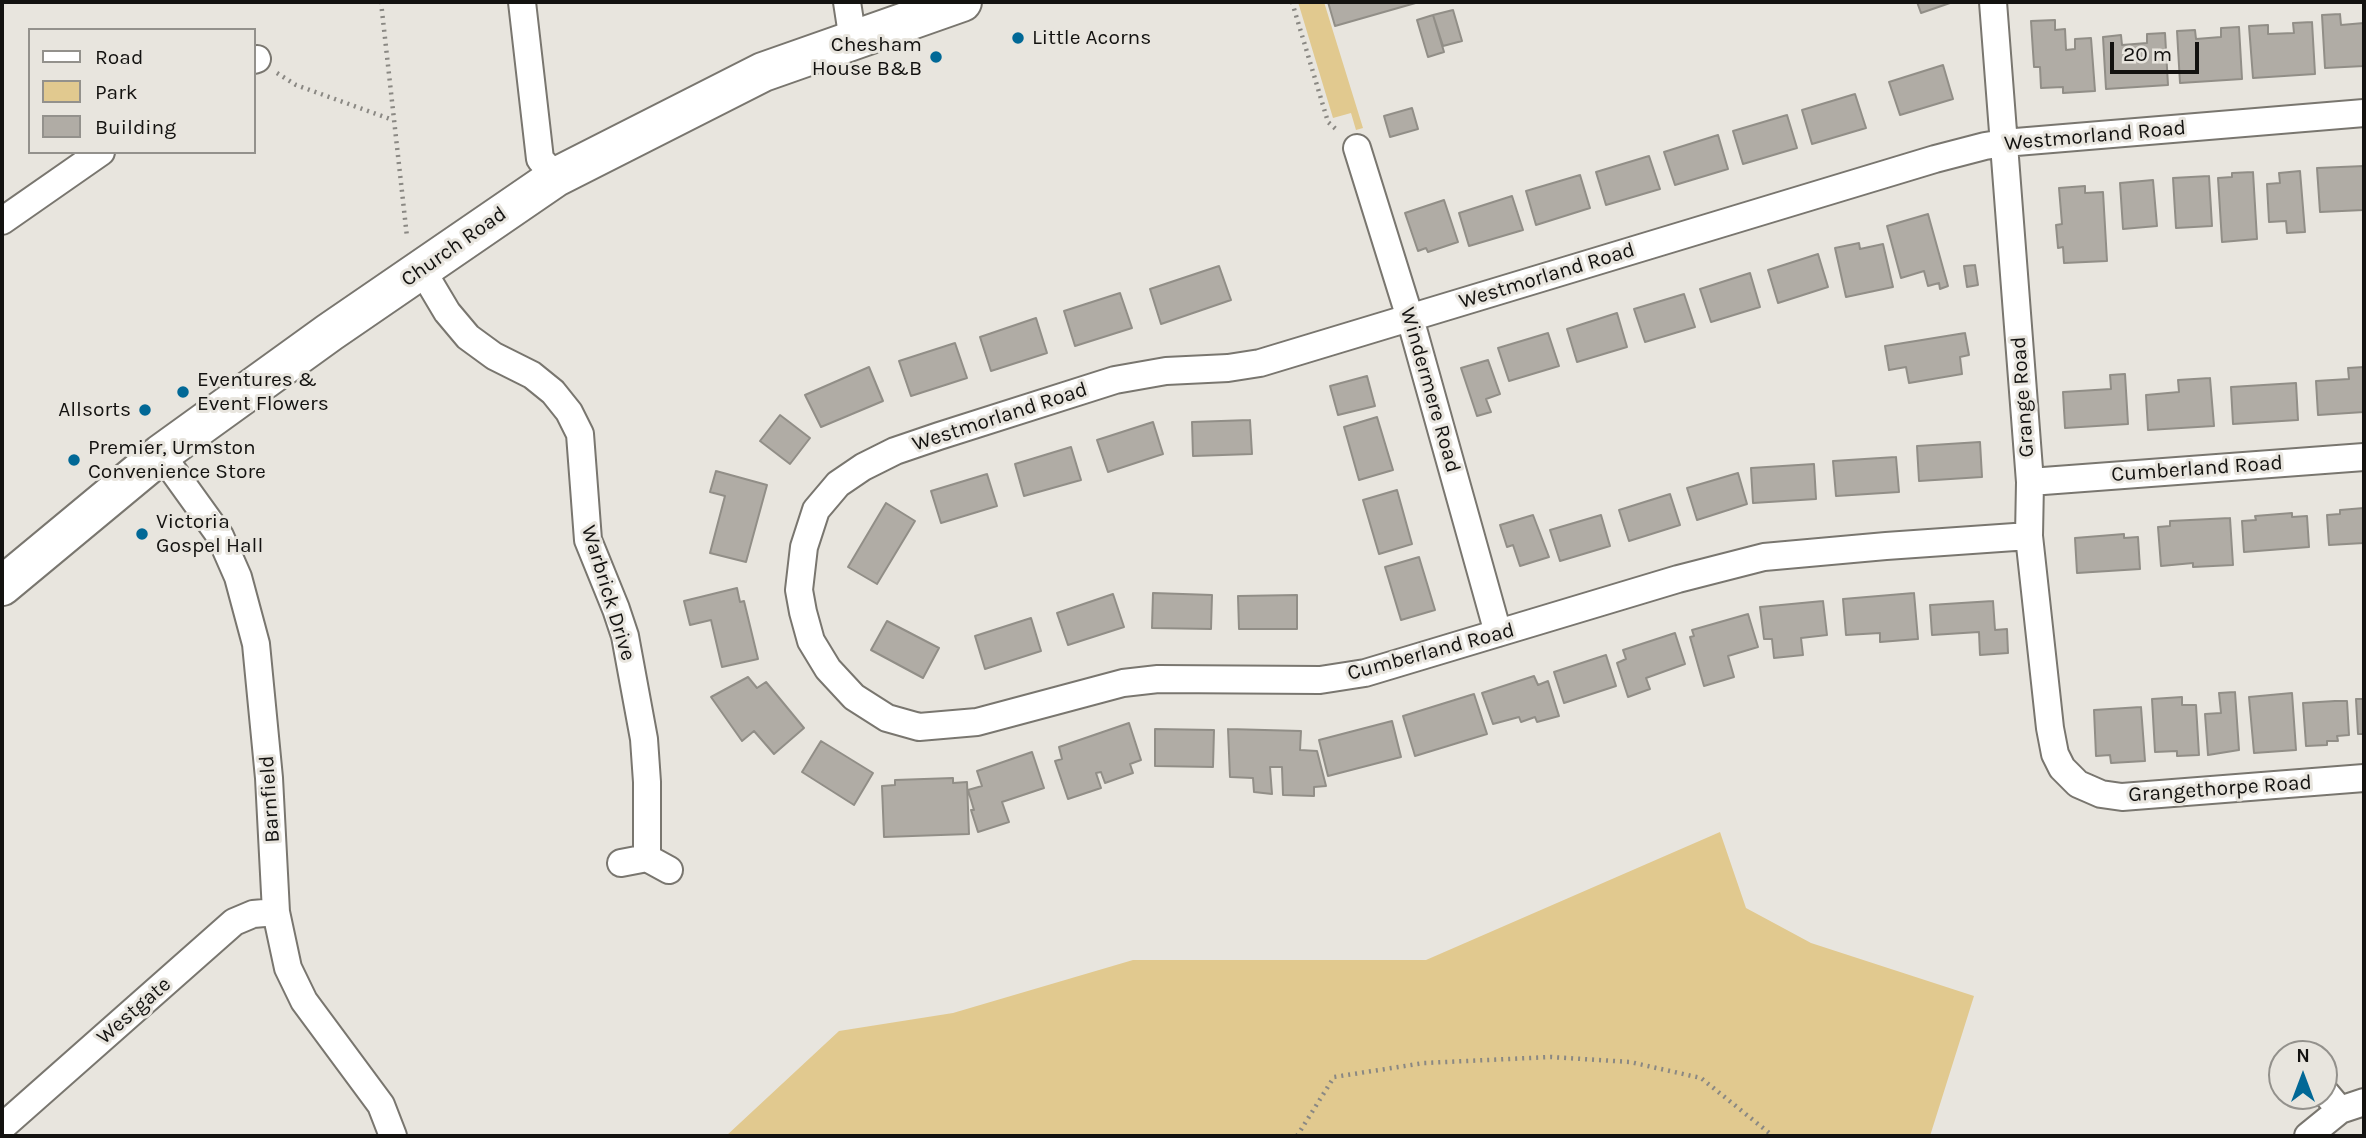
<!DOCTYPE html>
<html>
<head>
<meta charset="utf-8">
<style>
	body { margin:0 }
	#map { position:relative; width:2366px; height:1138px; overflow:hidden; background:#e8e5de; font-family:Karla,sans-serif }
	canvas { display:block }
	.frame { position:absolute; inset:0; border:4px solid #131210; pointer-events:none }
	.legend { position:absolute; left:28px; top:28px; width:228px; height:126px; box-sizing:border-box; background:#e8e5de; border:2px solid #93918c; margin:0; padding:9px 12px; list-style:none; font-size:21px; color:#131210 }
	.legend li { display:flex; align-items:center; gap:14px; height:35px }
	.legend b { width:35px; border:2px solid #93918c }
	.north { position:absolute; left:2268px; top:1040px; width:70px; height:70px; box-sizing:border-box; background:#e8e5de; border:2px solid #93918c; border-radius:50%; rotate:0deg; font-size:19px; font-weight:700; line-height:28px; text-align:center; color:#131210 }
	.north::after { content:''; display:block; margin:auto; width:24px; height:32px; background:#016896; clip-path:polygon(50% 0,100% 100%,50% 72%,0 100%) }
	.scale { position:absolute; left:2110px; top:42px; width:89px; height:32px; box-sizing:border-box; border:4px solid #131210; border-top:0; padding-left:9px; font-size:21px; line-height:24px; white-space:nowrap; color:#131210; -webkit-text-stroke:5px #e8e5de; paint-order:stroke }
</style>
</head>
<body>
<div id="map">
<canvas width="2366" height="1138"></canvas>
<div class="frame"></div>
<ul class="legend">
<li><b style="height:9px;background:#fff"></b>Road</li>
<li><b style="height:19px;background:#e1c98f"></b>Park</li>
<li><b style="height:19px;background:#b0aca5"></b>Building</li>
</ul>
<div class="north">N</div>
<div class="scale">20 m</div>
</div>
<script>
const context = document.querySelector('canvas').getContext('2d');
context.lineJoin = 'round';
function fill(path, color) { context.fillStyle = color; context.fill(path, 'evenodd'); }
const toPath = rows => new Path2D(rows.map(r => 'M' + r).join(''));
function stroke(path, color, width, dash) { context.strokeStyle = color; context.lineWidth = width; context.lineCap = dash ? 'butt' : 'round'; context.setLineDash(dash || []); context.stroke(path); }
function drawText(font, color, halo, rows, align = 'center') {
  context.font = font + ' Karla,sans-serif'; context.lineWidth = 6; context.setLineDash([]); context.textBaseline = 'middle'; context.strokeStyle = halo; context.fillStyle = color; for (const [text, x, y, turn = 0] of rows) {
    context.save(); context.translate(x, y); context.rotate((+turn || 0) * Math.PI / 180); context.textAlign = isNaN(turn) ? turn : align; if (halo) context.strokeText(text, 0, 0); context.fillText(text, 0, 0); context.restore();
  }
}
fill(toPath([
	[1298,2,1324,2,1363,128,1356,130,1351,113,1333,118],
	[1720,832,1746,908,1811,943,1974,996,1930,1136,726,1136,839,1031,953,1013,1133,960,1426,960]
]), '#e1c98f');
const building = toPath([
	[1328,2,1419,2,1335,26,1328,2],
	[1917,2,1950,2,1950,3,1921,13,1917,2],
	[1453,10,1462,41,1443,46,1433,15,1453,10],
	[2340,14,2341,25,2364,23,2364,66,2325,68,2322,15,2340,14],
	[1433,15,1444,52,1428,57,1417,20,1433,15],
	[2055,20,2055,30,2065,29,2066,50,2075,49,2075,39,2091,38,2095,91,2063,93,2063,87,2041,88,2040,67,2034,67,2031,21,2055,20],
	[2312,22,2315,74,2253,78,2249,26,2268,25,2268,34,2294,33,2293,23,2312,22],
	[2239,27,2242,79,2180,83,2177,31,2195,30,2196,39,2221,37,2221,28,2239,27],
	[2165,33,2168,85,2106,89,2103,37,2121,35,2122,45,2147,43,2147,34,2165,33],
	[1943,65,1953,99,1900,115,1889,82,1943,65],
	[1855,94,1866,128,1812,144,1802,110,1855,94],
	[1412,108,1418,129,1390,137,1384,116,1412,108],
	[1787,115,1797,148,1743,164,1733,131,1787,115],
	[1718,135,1728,169,1675,185,1664,152,1718,135],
	[1649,156,1660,189,1606,205,1596,172,1649,156],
	[2364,166,2364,210,2320,212,2317,168,2364,166],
	[2300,171,2305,232,2287,233,2286,221,2269,222,2267,184,2280,183,2279,173,2300,171],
	[2253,172,2257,239,2222,242,2218,178,2232,177,2232,173,2253,172],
	[1580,175,1590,208,1536,225,1526,191,1580,175],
	[2209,176,2212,226,2176,228,2173,178,2209,176],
	[2153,180,2157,226,2123,229,2120,183,2153,180],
	[2085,186,2085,193,2103,192,2107,261,2064,263,2063,247,2058,248,2056,225,2062,224,2059,188,2085,186],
	[1512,196,1523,230,1469,246,1459,213,1512,196],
	[1444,200,1458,242,1428,252,1426,248,1418,251,1405,213,1444,200],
	[1928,214,1948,286,1940,289,1939,283,1928,286,1924,271,1901,278,1887,226,1928,214],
	[1859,243,1860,249,1883,244,1893,287,1846,297,1835,248,1859,243],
	[1818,254,1828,287,1778,303,1768,270,1818,254],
	[1975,265,1978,285,1967,287,1964,266,1975,265],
	[1219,266,1231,300,1161,324,1150,289,1219,266],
	[1750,273,1760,307,1711,322,1700,289,1750,273],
	[1120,293,1132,328,1075,346,1064,311,1120,293],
	[1684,294,1695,327,1645,342,1634,309,1684,294],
	[1617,313,1627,347,1577,362,1567,329,1617,313],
	[1036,318,1047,353,991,371,980,337,1036,318],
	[1548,333,1559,366,1509,381,1498,348,1548,333],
	[1965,333,1969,355,1960,357,1962,374,1909,383,1906,367,1889,370,1885,346,1965,333],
	[955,343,967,378,911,396,899,361,955,343],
	[1488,360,1500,394,1486,399,1491,412,1477,416,1461,368,1488,360],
	[869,367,883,401,821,427,805,395,869,367],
	[2364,367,2364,412,2318,415,2316,381,2349,379,2348,368,2364,367],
	[2125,374,2128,424,2065,428,2063,392,2111,389,2110,375,2125,374],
	[1367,376,1375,406,1338,415,1330,386,1367,376],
	[2210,378,2214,426,2148,430,2146,395,2179,392,2178,380,2210,378],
	[2296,383,2298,420,2233,424,2231,387,2296,383],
	[780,415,810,438,790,464,760,441,780,415],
	[1377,417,1393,470,1359,480,1344,427,1377,417],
	[1250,420,1252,454,1193,456,1192,422,1250,420],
	[1153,422,1163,454,1108,472,1097,440,1153,422],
	[1980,442,1982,477,1919,481,1917,446,1980,442],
	[1071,447,1081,480,1024,496,1015,464,1071,447],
	[1896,457,1899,492,1836,496,1833,461,1896,457],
	[1814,464,1816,499,1753,503,1751,468,1814,464],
	[716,471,767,485,746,562,710,553,725,496,710,492,716,471],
	[1738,473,1747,504,1697,520,1687,488,1738,473],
	[987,474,997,506,941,523,931,491,987,474],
	[1397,490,1412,544,1379,554,1363,500,1397,490],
	[1670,494,1680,525,1629,541,1619,510,1670,494],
	[886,503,915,521,877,584,848,567,886,503],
	[2364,508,2364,543,2329,545,2327,515,2340,514,2340,510,2364,508],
	[2292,513,2292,517,2307,516,2309,547,2244,552,2242,521,2256,520,2255,516,2292,513],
	[1533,515,1549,557,1520,566,1513,545,1507,547,1500,525,1533,515],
	[1601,515,1610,546,1560,561,1550,530,1601,515],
	[2230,518,2233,565,2193,567,2193,563,2161,566,2158,527,2170,526,2170,521,2230,518],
	[2124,534,2124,538,2138,537,2140,569,2077,573,2075,538,2124,534],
	[1419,557,1435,610,1401,620,1385,567,1419,557],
	[737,588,740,602,744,601,758,659,722,667,711,620,690,625,684,601,737,588],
	[1153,593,1212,595,1211,629,1152,628,1153,593],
	[1914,593,1918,639,1880,642,1880,633,1846,635,1843,599,1914,593],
	[1113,594,1124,627,1068,645,1057,613,1113,594],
	[1297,595,1297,629,1239,629,1238,596,1297,595],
	[1823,601,1827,635,1801,638,1803,655,1774,658,1772,639,1764,639,1760,607,1823,601],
	[1993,601,1995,630,2007,629,2008,653,1980,655,1979,632,1932,635,1930,605,1993,601],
	[1748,614,1758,647,1728,656,1734,677,1704,686,1690,637,1694,636,1692,630,1748,614],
	[1031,618,1041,651,985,669,975,636,1031,618],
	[887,621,939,648,923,678,871,650,887,621],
	[1675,633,1685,664,1646,678,1650,689,1628,697,1617,663,1626,659,1623,650,1675,633],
	[1606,655,1616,686,1564,703,1554,672,1606,655],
	[1534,676,1538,685,1548,681,1559,716,1537,722,1535,717,1521,722,1519,717,1493,724,1482,693,1534,676],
	[748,677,757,688,766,682,804,728,774,754,754,731,742,741,711,697,748,677],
	[2235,692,2239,750,2208,755,2205,714,2221,713,2219,693,2235,692],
	[2292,693,2296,750,2254,753,2249,697,2292,693],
	[1474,694,1487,734,1415,756,1403,716,1474,694],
	[2182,697,2182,705,2196,705,2199,755,2177,756,2177,751,2155,752,2152,699,2182,697],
	[2356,699,2364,699,2364,734,2358,734,2356,699],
	[2335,701,2347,701,2349,735,2337,736,2338,741,2327,741,2327,745,2306,746,2303,703,2335,701],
	[2141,707,2145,761,2111,763,2110,755,2096,756,2094,710,2141,707],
	[1392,721,1401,757,1328,776,1319,740,1392,721],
	[1129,723,1141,760,1130,764,1133,773,1105,783,1101,772,1096,773,1101,788,1068,799,1055,761,1062,759,1059,747,1129,723],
	[1155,729,1214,730,1213,767,1155,766,1155,729],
	[1228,729,1301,731,1300,750,1317,751,1326,786,1314,787,1314,796,1283,795,1282,767,1270,767,1272,794,1254,792,1253,778,1230,777,1228,729],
	[821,741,873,773,854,805,802,772,821,741],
	[1032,752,1044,788,1002,802,1009,822,978,832,971,810,974,810,968,790,982,786,977,771,1032,752],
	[953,778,953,783,967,782,969,834,884,837,882,786,895,785,895,780,953,778]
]);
fill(building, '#b0aca5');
stroke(building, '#918e87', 2);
const street = toPath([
	[522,2,540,159,556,177],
	[847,2,853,41],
	[1993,2,2030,482,2029,536,2050,728,2055,754,2062,768,2078,784,2101,794,2122,797,2364,778],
	[254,60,257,59],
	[1357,148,1410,318,1498,633],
	[2,221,101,152],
	[422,270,447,312,468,337,494,356,532,375,553,392,569,412,580,434,588,540,616,609,625,636,644,739,647,782,647,858],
	[161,454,220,536,238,577,256,644,269,778,276,912,288,968,304,1001,381,1105,393,1136],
	[2030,482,2364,457],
	[2029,536,1886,546,1764,557,1678,579,1365,673,1320,680,1158,679,1123,683,977,722,919,727,887,718,854,697,828,669,811,641,803,612,799,590,804,547,816,510,838,484,863,467,895,451,939,436,1115,380,1166,371,1228,368,1260,363,1935,159,1985,146,2004,143,2364,113],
	[621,863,647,858,669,870],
	[2324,1091,2340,1110],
	[2,1127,234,922,253,914,276,912],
	[2308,1136,2340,1110,2364,1102]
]);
const secondary = toPath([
	[2,586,161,454,330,332,556,177,763,72,962,2]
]);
stroke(street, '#79766f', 30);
stroke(secondary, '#79766f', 42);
stroke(toPath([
	[381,2,407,237],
	[1292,2,1328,122,1338,131],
	[277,73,296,85,393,120],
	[1297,1136,1334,1077,1424,1063,1551,1057,1630,1062,1701,1078,1773,1136]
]), '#8a8883', 4.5, [2, 5]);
stroke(street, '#fff', 26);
stroke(secondary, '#fff', 38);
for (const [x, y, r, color] of [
	[1018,38,7,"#016896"],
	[936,57,7,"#016896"],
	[183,392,7,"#016896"],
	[145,410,7,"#016896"],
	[74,460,7,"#016896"],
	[142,534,7,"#016896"]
]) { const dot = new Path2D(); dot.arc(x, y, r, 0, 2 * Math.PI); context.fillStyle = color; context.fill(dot); stroke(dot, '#e8e5de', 2.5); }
drawText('21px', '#131210', '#e8e5de', [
	["Little Acorns",1032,38],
	["Chesham",922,45,"right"],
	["House B&B",922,69,"right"],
	["Eventures &",197,380],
	["Event Flowers",197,404],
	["Allsorts",131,410,"right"],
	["Premier, Urmston",88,448],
	["Convenience Store",88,472],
	["Victoria",156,522],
	["Gospel Hall",156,546]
], 'left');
drawText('21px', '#131210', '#e8e5de', [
	["Westmorland Road",2095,136,-5],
	["Church Road",454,247,-35],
	["Westmorland Road",1547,276,-17],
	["Windermere Road",1430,390,74],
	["Grange Road",2023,397,-94],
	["Westmorland Road",1000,417,-18],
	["Cumberland Road",2197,469,-4],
	["Warbrick Drive",608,593,73],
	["Cumberland Road",1431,652,-15],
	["Grangethorpe Road",2220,789,-4],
	["Barnfield",270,799,-94],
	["Westgate",134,1011,-41]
]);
</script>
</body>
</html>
